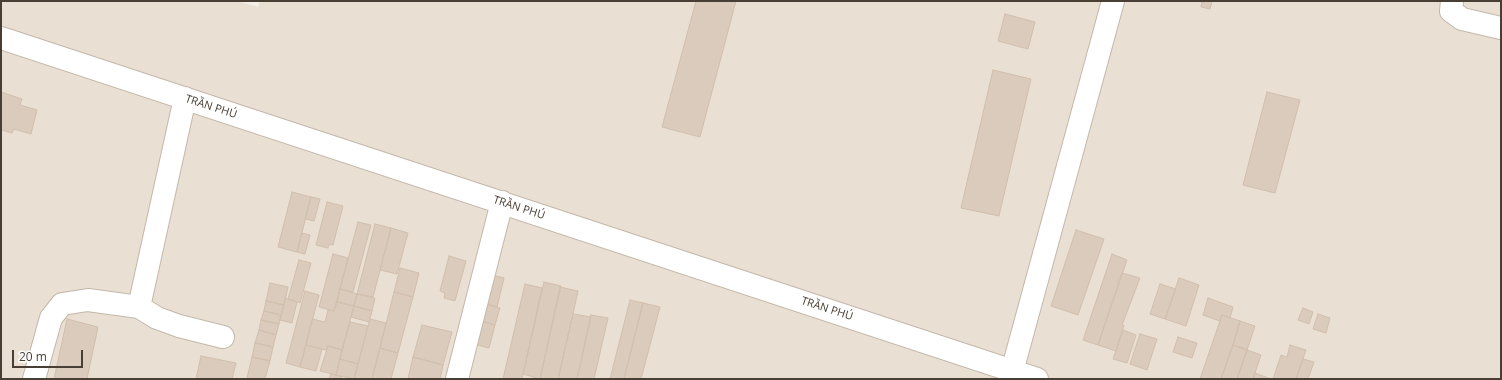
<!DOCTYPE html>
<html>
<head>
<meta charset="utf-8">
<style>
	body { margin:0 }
	#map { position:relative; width:1502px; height:380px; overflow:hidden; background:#f4eee6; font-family:"Open Sans",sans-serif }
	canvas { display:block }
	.frame { position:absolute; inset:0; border:2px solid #483e34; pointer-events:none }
	.scale { position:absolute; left:12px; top:350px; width:71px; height:18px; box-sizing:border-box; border:2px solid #483e34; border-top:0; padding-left:5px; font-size:12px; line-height:14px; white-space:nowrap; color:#483e34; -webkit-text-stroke:3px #fff; paint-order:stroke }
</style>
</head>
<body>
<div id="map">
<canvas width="1502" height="380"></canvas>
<div class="frame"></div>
<div class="scale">20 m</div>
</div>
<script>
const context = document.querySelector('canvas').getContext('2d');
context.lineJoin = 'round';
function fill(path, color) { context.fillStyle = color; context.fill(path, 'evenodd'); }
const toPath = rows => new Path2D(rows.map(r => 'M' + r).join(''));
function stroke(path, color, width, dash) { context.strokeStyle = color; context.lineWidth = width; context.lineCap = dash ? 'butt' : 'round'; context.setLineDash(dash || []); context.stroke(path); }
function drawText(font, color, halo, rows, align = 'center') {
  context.font = font + ' "Open Sans",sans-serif'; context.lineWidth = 4; context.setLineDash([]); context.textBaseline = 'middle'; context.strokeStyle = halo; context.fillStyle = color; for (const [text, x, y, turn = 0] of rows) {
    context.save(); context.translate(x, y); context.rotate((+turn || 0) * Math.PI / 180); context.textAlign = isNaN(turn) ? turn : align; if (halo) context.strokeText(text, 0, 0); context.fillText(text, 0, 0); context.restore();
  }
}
fill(toPath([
	[1,1,237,1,258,7,260,1,1501,1,1501,379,1,379]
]), '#e9dfd3');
const building = toPath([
	[696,1,736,1,700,137,662,127,696,1],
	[1202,1,1212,1,1210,9,1201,7,1202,1],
	[1005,14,1035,22,1028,49,998,41,1005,14],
	[993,70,1031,79,999,216,961,208,993,70],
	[1,92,22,99,20,105,37,110,31,134,14,129,12,133,1,130,1,92],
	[1267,92,1300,100,1275,193,1243,185,1267,92],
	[292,192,311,197,297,252,278,247,292,192],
	[311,197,320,199,314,221,305,219,311,197],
	[327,202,343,206,333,245,329,244,328,248,316,245,327,202],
	[358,222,371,225,353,292,340,289,358,222],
	[375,224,391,228,373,297,357,294,375,224],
	[391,228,408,233,397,274,380,270,391,228],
	[1076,230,1104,239,1078,315,1051,306,1076,230],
	[302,233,310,235,305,254,297,252,302,233],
	[333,254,348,258,334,311,319,307,333,254],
	[1112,254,1127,260,1098,345,1083,340,1112,254],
	[449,256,466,261,455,301,444,298,445,293,440,291,449,256],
	[299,260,311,263,300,303,288,299,299,260],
	[400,268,419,273,413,297,394,292,400,268],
	[1122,273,1140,278,1122,325,1124,325,1116,351,1098,345,1122,273],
	[492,275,504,278,497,307,485,304,492,275],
	[1179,278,1199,285,1186,326,1165,319,1179,278],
	[544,282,561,286,540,379,523,374,544,282],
	[270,283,288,287,284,305,266,301,270,283],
	[525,284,542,288,522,379,503,379,525,284],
	[1160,284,1176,289,1165,319,1150,314,1160,284],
	[560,287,578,291,573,314,558,379,540,379,560,287],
	[340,289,357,294,354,306,337,302,340,289],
	[305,291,319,295,300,367,286,363,305,291],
	[394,292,413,297,398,353,380,348,394,292],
	[357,294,375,298,372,311,354,306,357,294],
	[285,298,297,302,292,323,280,320,285,298],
	[1208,298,1233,307,1230,318,1222,315,1220,321,1203,315,1208,298],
	[630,300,643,303,624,379,610,379,630,300],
	[266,301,284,305,281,315,264,311,266,301],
	[337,302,354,306,342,350,328,346,326,350,306,345,312,319,325,322,328,310,334,311,337,302],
	[482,303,500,308,495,325,477,320,482,303],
	[643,303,660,307,641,379,624,379,643,303],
	[354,306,372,311,369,322,351,317,354,306],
	[1303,308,1313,312,1309,324,1298,320,1303,308],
	[264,311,281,315,279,324,261,320,264,311],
	[573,314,591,317,577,379,558,379,573,314],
	[1318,314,1330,318,1326,333,1313,329,1318,314],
	[591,315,608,318,594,379,577,379,591,315],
	[1222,315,1240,321,1233,345,1221,379,1200,379,1222,315],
	[67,319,98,327,87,379,54,379,67,319],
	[370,319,386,323,372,379,354,379,370,319],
	[261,320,279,324,276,335,259,330,261,320],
	[477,320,495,325,489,348,470,343,477,320],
	[1240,321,1255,326,1247,350,1233,345,1240,321],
	[350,322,368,326,358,364,340,359,350,322],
	[422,325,452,332,443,365,413,357,422,325],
	[259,330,276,335,273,347,255,343,259,330],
	[1123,330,1136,335,1127,363,1113,359,1123,330],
	[1140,334,1157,339,1147,370,1130,364,1140,334],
	[1178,337,1197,343,1192,358,1173,352,1178,337],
	[255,343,273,347,270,361,252,357,255,343],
	[306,345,322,349,316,371,300,367,306,345],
	[1233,345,1247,350,1237,379,1221,379,1233,345],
	[1290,345,1306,350,1296,379,1273,379,1281,355,1287,357,1290,345],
	[328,346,342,350,336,375,320,371,328,346],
	[380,348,398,353,391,379,372,379,380,348],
	[1247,350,1261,355,1253,379,1237,379,1247,350],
	[201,356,236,363,232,379,196,379,201,356],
	[252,357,270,361,265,379,247,378,252,357],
	[413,357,443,365,440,379,408,379,413,357],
	[340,359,358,364,354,379,336,375,340,359],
	[1303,359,1314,362,1308,379,1296,379,1303,359],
	[1255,373,1271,379,1253,379,1255,373],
	[331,374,342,377,341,379,329,379,331,374]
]);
fill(building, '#dacbbd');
stroke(building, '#d2bfad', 1);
const minor = toPath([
	[1452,1,1451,11,1462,19,1501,28],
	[1,38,1037,379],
	[139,307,157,318,179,326,223,337],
	[34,379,51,318,62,304,88,300,139,307,185,98],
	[457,379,502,202],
	[1010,379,1113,1]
]);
stroke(minor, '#c4b7aa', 24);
stroke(minor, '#fff', 22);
drawText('11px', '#483e34', '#fff', [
	["TRẦN PHÚ",211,107,18],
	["TRẦN PHÚ",519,208,18],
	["TRẦN PHÚ",827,309,18]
]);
</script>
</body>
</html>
